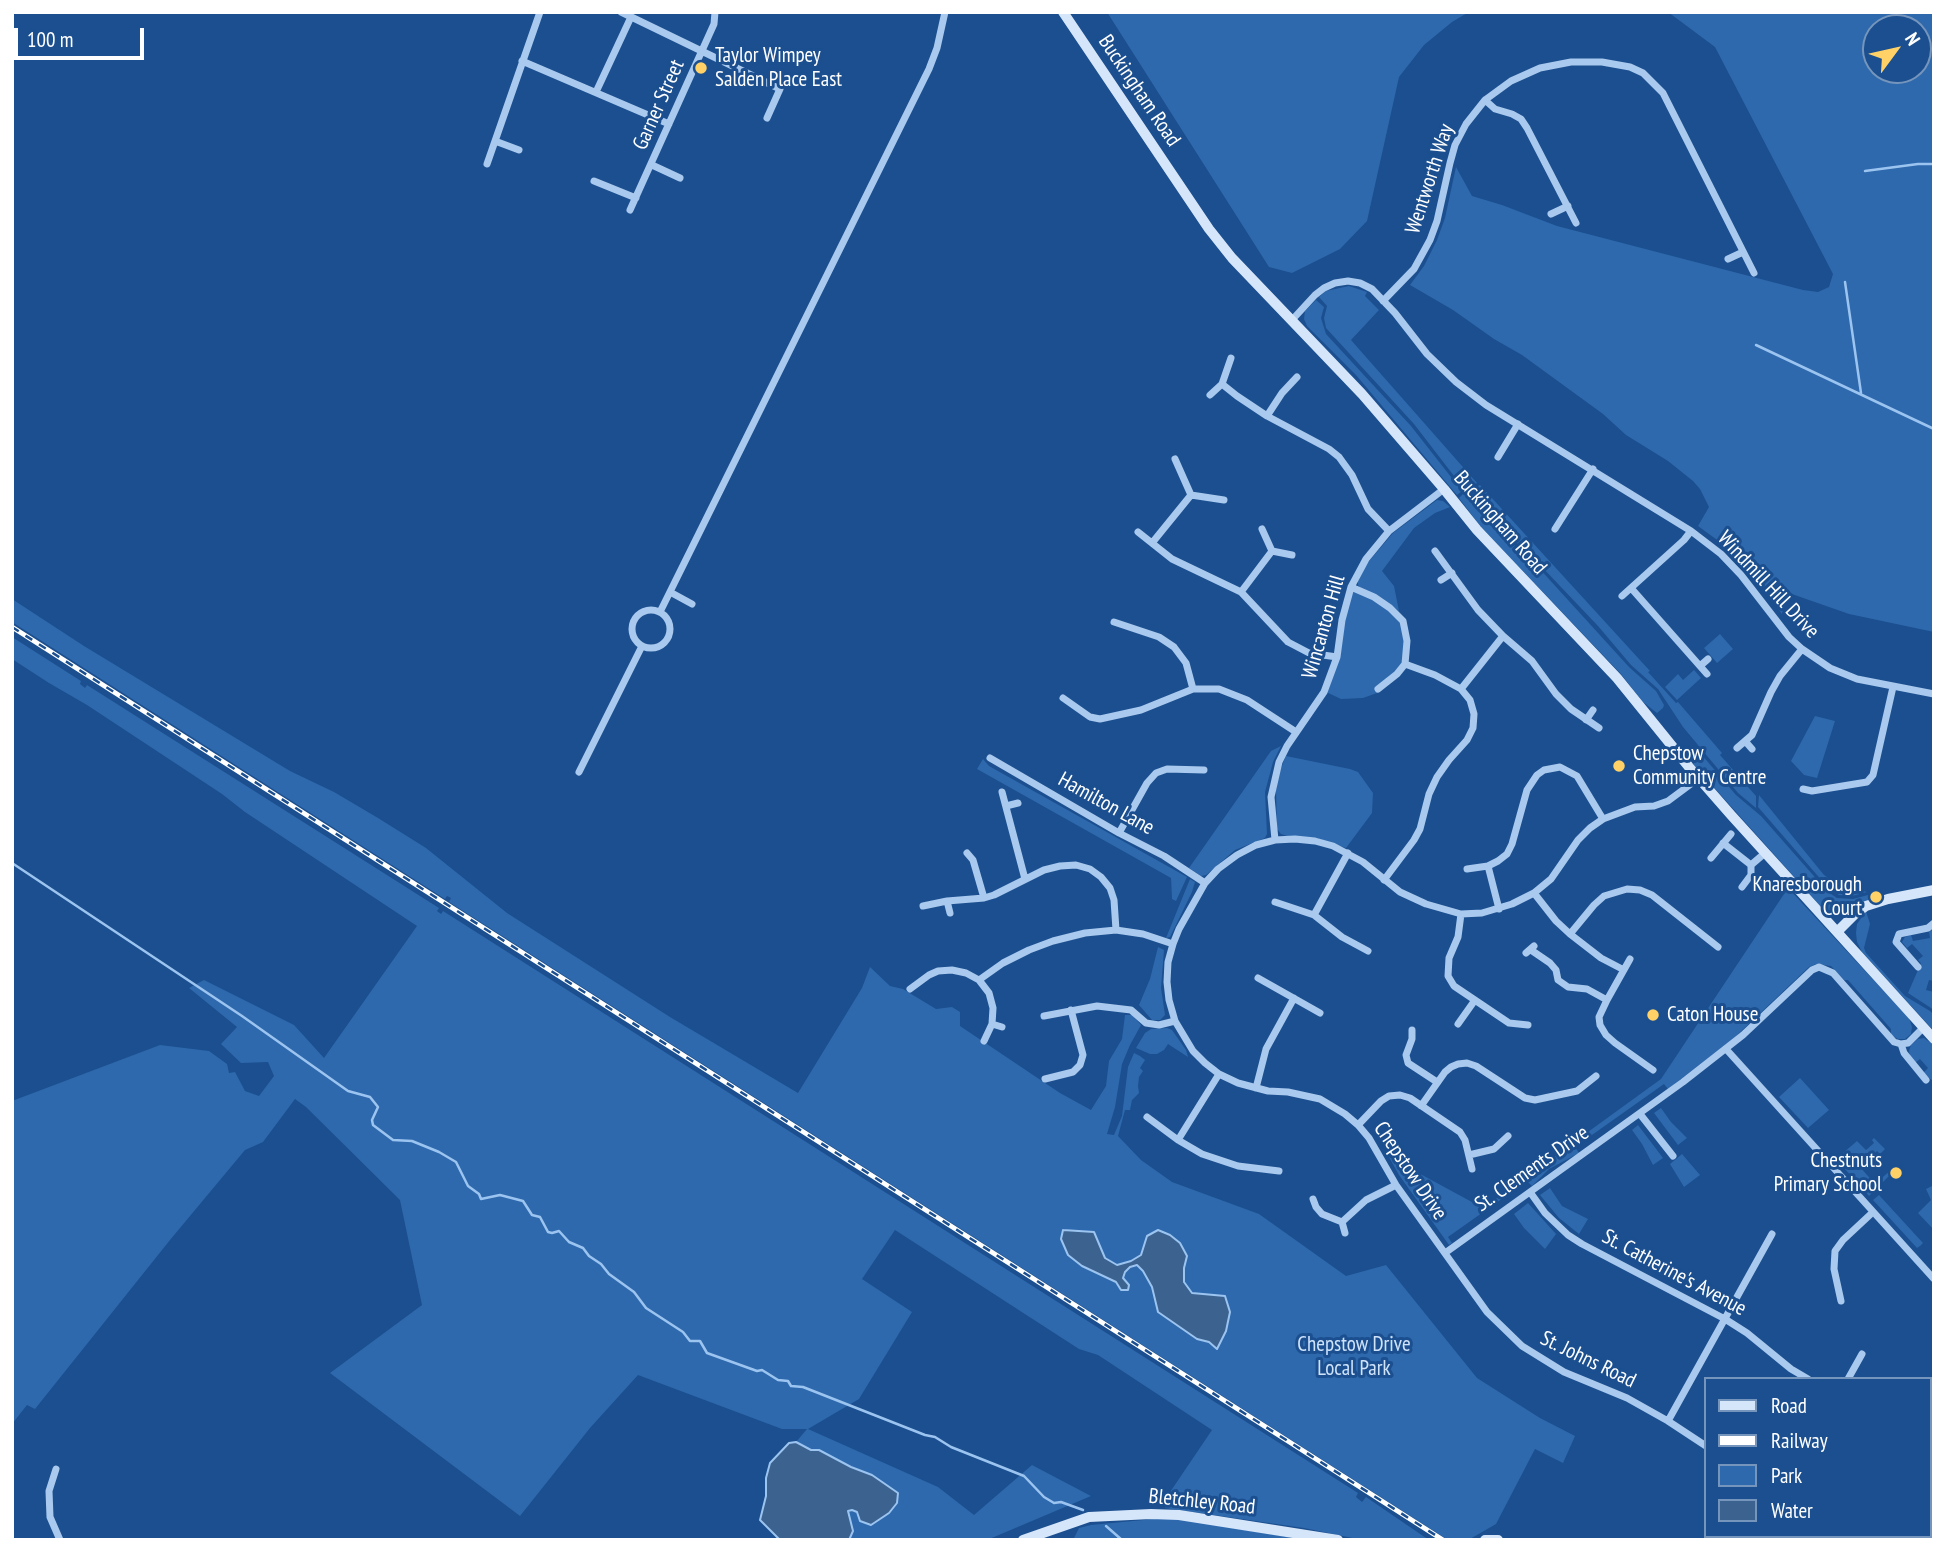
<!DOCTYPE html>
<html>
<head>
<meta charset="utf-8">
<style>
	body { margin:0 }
	#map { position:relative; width:1946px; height:1552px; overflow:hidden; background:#1b4f8f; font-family:"PT Sans Narrow",sans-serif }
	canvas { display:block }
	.frame { position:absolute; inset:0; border:14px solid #fff; pointer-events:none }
	.legend { position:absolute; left:1704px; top:1377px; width:228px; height:161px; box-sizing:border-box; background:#1b4f8f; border:2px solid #7695bc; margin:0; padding:9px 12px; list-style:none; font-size:21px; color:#fff }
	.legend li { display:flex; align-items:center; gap:14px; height:35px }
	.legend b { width:35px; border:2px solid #7695bc }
	.north { position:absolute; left:1862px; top:14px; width:70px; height:70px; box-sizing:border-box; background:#1b4f8f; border:2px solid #7695bc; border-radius:50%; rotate:57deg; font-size:19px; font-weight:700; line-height:28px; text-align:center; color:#fff }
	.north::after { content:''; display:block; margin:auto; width:24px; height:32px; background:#ffd166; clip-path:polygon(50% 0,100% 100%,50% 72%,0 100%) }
	.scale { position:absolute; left:14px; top:28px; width:130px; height:32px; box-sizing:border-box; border:4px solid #fff; border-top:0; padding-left:9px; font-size:21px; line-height:24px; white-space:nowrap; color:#fff; -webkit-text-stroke:5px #1b4f8f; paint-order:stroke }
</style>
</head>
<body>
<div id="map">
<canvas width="1946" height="1552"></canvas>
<div class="frame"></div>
<ul class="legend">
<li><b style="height:9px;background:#d6e6fa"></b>Road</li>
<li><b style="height:9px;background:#fff"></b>Railway</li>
<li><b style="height:19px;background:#2e69ad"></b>Park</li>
<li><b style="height:19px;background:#3c6290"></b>Water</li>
</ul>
<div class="north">N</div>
<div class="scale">100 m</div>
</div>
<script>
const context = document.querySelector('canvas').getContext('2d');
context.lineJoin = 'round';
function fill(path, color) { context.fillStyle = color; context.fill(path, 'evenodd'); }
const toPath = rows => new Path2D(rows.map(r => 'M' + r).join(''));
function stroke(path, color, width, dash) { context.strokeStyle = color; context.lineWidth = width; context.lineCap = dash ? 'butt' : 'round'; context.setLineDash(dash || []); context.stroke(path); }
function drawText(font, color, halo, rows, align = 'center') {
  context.font = font + ' "PT Sans Narrow",sans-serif'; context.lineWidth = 6; context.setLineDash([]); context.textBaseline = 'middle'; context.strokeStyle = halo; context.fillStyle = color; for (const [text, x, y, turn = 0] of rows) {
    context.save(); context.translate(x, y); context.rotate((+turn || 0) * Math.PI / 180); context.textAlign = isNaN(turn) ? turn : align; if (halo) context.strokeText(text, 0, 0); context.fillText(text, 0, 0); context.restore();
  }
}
fill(toPath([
	[1107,12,1469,12,1452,22,1424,45,1399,77,1367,221,1340,249,1292,273,1269,267],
	[1668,12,1934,12,1934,632,1849,614,1789,593,1782,614,1757,581,1740,561,1724,545,1698,526,1709,507,1700,489,1693,481,1668,461,1626,435,1603,414,1522,355,1494,339,1453,310,1410,285,1424,266,1437,240,1445,218,1456,167,1472,196,1502,205,1557,226,1803,290,1818,292,1829,287,1833,274,1715,47],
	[1918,28,1918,70,1876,70,1876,28],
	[1349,286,1367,292,1365,296,1379,310,1351,340,1477,483,1464,489,1414,424,1326,328,1324,318,1327,306,1319,297,1326,291],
	[1316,300,1324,307,1321,318,1326,334,1411,426,1462,491,1457,495,1356,375,1307,326,1304,319,1305,311],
	[1480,485,1650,671,1648,672,1676,703,1678,702,1722,753,1720,755,1756,796,1756,808,1738,793,1683,727,1658,689,1631,665,1598,626,1540,565,1491,519,1466,491],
	[1464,493,1488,521,1538,567,1629,667,1656,691,1664,705,1663,708,1657,713,1643,702,1621,674,1481,527,1459,498],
	[1437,500,1443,501,1450,507,1435,513,1414,528,1382,571,1394,586,1399,611,1391,605,1361,589,1358,585,1358,580,1365,566,1393,533],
	[1351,587,1374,597,1403,621,1405,664,1378,689,1377,693,1363,698,1341,699,1324,691],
	[12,599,84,646,290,771,334,792,378,818,426,848,507,913,670,1017,798,1093,862,988,870,967,890,986,903,989,936,1009,952,1007,960,1012,960,1026,1060,1093,1091,1110,1106,1086,1109,1061,1122,1039,1125,1015,1132,1015,1141,1025,1130,1045,1122,1064,1115,1107,1107,1134,1114,1135,1122,1116,1128,1067,1134,1053,1140,1056,1145,1060,1140,1068,1143,1071,1139,1077,1138,1086,1139,1093,1132,1100,1130,1110,1125,1110,1118,1136,1141,1160,1172,1182,1259,1214,1346,1276,1386,1265,1477,1378,1540,1418,1575,1436,1563,1463,1535,1449,1496,1524,1470,1539,1448,1540,449,902,451,898,447,896,445,899,12,622],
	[1720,634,1733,649,1717,663,1704,648],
	[12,637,81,681,80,684,85,688,87,685,439,908,437,911,441,914,443,911,1358,1493,1356,1497,1362,1502,1366,1497,1429,1540,1362,1540,1304,1528,1165,1508,1164,1501,1212,1430,1098,1355,1079,1349,895,1230,862,1279,912,1312,859,1399,808,1429,938,1487,974,1515,1032,1465,1091,1496,987,1540,849,1540,853,1531,848,1511,852,1509,857,1512,889,1513,897,1503,898,1493,872,1475,851,1467,819,1450,811,1450,796,1442,807,1429,782,1429,638,1375,590,1428,520,1516,330,1373,422,1305,400,1200,306,1107,295,1099,263,1142,245,1150,170,1240,35,1409,27,1405,12,1424,12,1101,160,1045,209,1051,227,1064,229,1073,235,1072,245,1091,259,1096,274,1076,268,1062,241,1063,221,1044,237,1027,189,988,204,980,294,1025,324,1058,417,926,245,812,222,794,87,705,49,683,12,659],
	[1694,670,1701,678,1677,700,1665,687,1678,674,1683,680],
	[1815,716,1835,721,1817,778,1804,775,1791,761],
	[1281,746,1273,762,1265,792,1267,834,1265,838,1235,850,1206,875,1201,876,1189,868,1271,751],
	[1696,748,1736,795,1761,816,1828,892,1837,898,1853,899,1868,895,1870,900,1836,912,1830,912,1823,909,1693,764,1696,761,1688,752],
	[1286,756,1350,769,1358,772,1373,793,1372,813,1346,848,1317,838,1287,836,1281,834,1277,829,1276,790,1279,773],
	[983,759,989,766,1187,877,1176,901,1172,899,1171,878,977,769],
	[1759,795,1824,875,1840,886,1867,892,1852,896,1839,895,1830,890,1758,807],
	[1190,879,1195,882,1192,892,1170,937,1166,938],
	[1788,888,1909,1018,1912,1027,1911,1034,1905,1039,1898,1039,1891,1035,1891,1029,1848,980,1844,980,1831,966,1816,964,1809,967,1735,1037,1668,1089,1664,1084,1575,1147,1579,1153,1549,1169,1532,1186,1527,1181,1448,1237,1452,1243,1449,1245,1399,1175,1389,1157,1483,1208,1661,1079],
	[1866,911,1870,924,1864,948,1866,953,1905,996,1930,1011,1934,1015,1934,1031,1862,952,1857,942,1856,933,1857,924],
	[1934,929,1934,981,1929,980,1926,990,1934,992,1934,1010,1908,993,1921,963,1918,960,1923,956,1912,944,1907,948,1902,942,1905,937,1911,935,1913,941,1930,938,1929,932],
	[1158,947,1164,950,1161,988,1165,1015,1160,1020,1152,1020,1139,1005,1150,979],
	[1167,1028,1172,1030,1186,1050,1188,1057,1168,1044,1164,1050,1157,1054,1150,1054,1136,1048,1145,1033,1151,1029],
	[1924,1038,1934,1045,1933,1081,1923,1073,1928,1068,1920,1059,1915,1063,1910,1057,1909,1051,1911,1045,1918,1039],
	[1800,1078,1829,1110,1808,1128,1779,1097],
	[1661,1108,1671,1122,1687,1138,1678,1145,1654,1113],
	[1638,1125,1663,1158,1653,1165,1642,1144,1632,1130],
	[1874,1138,1885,1149,1880,1154,1877,1151,1860,1167,1875,1184,1893,1168,1895,1170,1869,1196,1836,1159,1857,1141,1866,1150,1874,1143,1872,1140],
	[1682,1154,1700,1175,1684,1187,1670,1164],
	[1934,1185,1934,1230,1918,1213,1931,1200,1926,1189],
	[1550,1188,1562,1206,1588,1219,1579,1234,1559,1218,1540,1195],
	[1879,1195,1923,1243,1920,1246,1917,1248,1873,1200],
	[1528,1203,1556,1234,1545,1249,1524,1228,1514,1214],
	[1154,1519,1178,1519,1306,1540,1073,1540,1079,1528,1091,1525]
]), '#2e69ad');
const water = toPath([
	[1063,1230,1094,1232,1105,1258,1117,1265,1131,1261,1141,1255,1147,1236,1158,1230,1170,1235,1180,1243,1187,1256,1184,1268,1184,1282,1192,1293,1225,1296,1230,1312,1226,1331,1217,1349,1209,1342,1197,1339,1158,1312,1152,1287,1143,1271,1137,1265,1130,1267,1125,1272,1123,1278,1129,1285,1128,1290,1121,1290,1116,1282,1082,1266,1068,1255,1061,1239,1063,1230],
	[796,1442,811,1450,819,1450,851,1467,872,1475,898,1493,897,1503,889,1513,871,1525,860,1521,857,1512,852,1510,848,1511,853,1531,849,1540,780,1540,760,1520,766,1496,766,1478,770,1463,789,1443,796,1442]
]);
fill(water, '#3c6290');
stroke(water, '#9cc4f0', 2);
stroke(toPath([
	[1865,171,1918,164,1934,164],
	[1845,282,1861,393],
	[1756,345,1934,429],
	[12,863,242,1016,348,1091,370,1097,378,1107,372,1120,373,1125,393,1140,412,1141,439,1152,456,1162,468,1186,479,1194,481,1199,500,1195,523,1201,532,1215,540,1217,548,1232,552,1233,559,1231,569,1242,583,1248,589,1256,601,1264,609,1274,634,1292,646,1308,683,1332,690,1341,700,1341,707,1353,757,1371,762,1370,778,1380,788,1381,791,1386,803,1387,925,1435,935,1437,951,1447,1024,1476,1044,1497,1054,1503,1061,1502,1083,1510],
	[1106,1526,1122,1540]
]), '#9cc4f0', 2.5);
stroke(toPath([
	[621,12,780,89,767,118],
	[522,61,669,124],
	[596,92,631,17],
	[1485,100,1495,109,1512,114,1521,119,1527,128,1576,223],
	[495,141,519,150],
	[487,164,540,12],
	[652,165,680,178],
	[594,181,636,198],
	[630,210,714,24,715,12],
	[1551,214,1568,206],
	[1728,259,1743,252],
	[1383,301,1414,269,1430,240,1437,221,1450,163,1455,145,1466,124,1485,100,1511,81,1540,68,1571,62,1602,62,1630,67,1643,73,1663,93,1754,273],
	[1292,320,1315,295,1324,288,1335,283,1348,281,1360,283,1372,289,1395,313,1427,354,1456,382,1486,405,1691,531,1721,554,1741,575,1789,637,1802,649,1830,668,1857,679,1934,694],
	[1222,384,1237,396,1267,416,1329,449,1339,457,1352,475,1368,509,1389,531],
	[1210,395,1222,384,1231,358],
	[1267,416,1282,393,1297,377],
	[1498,457,1518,424],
	[1191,495,1224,500],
	[1262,529,1272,551,1292,555],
	[1555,529,1593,469],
	[1138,532,1172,559,1241,592,1288,642,1309,653,1337,657],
	[1152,543,1191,495,1175,459],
	[1435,551,1478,610,1503,636,1461,689],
	[1441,580,1452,573],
	[1351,587,1374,597,1390,608,1403,621,1407,641,1405,664,1435,675,1461,689,1470,700,1474,714,1473,728,1467,740,1449,760,1437,777,1429,794,1420,829,1414,840,1384,880],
	[1631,588,1707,674],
	[670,592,692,604],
	[1241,592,1272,551],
	[1622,596,1684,540,1691,531],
	'632 629a19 19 0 1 1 38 0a19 19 0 1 1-38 0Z',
	[660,612,929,69,937,48,945,12],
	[1114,622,1159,637,1174,647,1186,663,1193,689],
	[1503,636,1532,661,1556,694,1571,709,1599,728],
	[1700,666,1708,659],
	[1378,689,1397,674,1405,664],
	[1063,698,1090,717,1100,719,1141,710,1193,689,1219,689,1247,700,1296,732],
	[1586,720,1593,710],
	[1745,741,1752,749],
	[1737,748,1752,735,1771,692,1780,676,1802,649],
	[990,758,1119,833,1164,856,1205,883],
	[579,772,642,646],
	[1699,778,1668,801,1654,806,1635,807,1603,819,1590,828,1578,840,1551,879,1534,893,1512,904,1482,913,1461,914,1426,904,1400,892,1363,862,1333,846,1315,841,1295,839,1275,840,1256,845,1237,855,1218,869,1205,883,1179,929,1173,944,1168,962,1167,982,1169,1000,1175,1021,1193,1051,1205,1063,1219,1074,1238,1083,1268,1091,1288,1092,1320,1099,1345,1114,1358,1125,1369,1138,1396,1185,1487,1312,1522,1346,1564,1372,1627,1398,1668,1421,1706,1446],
	[1803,789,1812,791,1867,782,1873,775,1893,687],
	[1002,792,1025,879],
	[1006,806,1018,803],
	[1119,833,1147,783,1156,773,1167,769,1204,770],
	[1275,840,1271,797,1279,762,1287,746,1324,692,1337,657,1342,620,1351,587,1366,559,1389,531,1444,489],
	[1723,843,1751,865,1765,853],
	[967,853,973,860,984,898],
	[1711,858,1731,834],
	[1467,869,1488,866],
	[1742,887,1751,875,1751,865],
	[1534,893,1556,921,1570,934,1601,958,1624,970],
	[947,901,950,913],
	[1275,902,1314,915,1342,937,1368,951],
	[923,906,947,901,984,898,994,895,1044,870,1060,866,1076,865,1090,869,1101,877,1110,888,1114,900,1116,930],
	[1499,909,1488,866,1498,861,1507,854,1512,844,1527,790,1537,775,1544,770,1560,767,1577,776,1603,819],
	[1461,914,1458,937,1449,958,1448,976,1454,986,1509,1023,1528,1025],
	[1314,915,1348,853],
	[1570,934,1594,905,1604,896,1627,889,1640,890,1652,895,1718,947],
	[1531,950,1550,963,1556,970,1558,980,1568,987,1587,989,1607,1000,1630,959],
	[1526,953,1534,946],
	[1918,967,1896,942,1899,934,1928,928,1934,923],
	[1258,978,1320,1013],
	[979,980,1003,963,1029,950,1053,941,1085,933,1116,930,1143,934,1173,944],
	[910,989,929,975,938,971,952,970,966,973,979,980,989,993,993,1008,992,1024,984,1041],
	[1607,1000,1599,1017,1600,1025,1606,1035,1615,1043,1653,1070],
	[1044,1016,1097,1006,1131,1010,1146,1023,1159,1025,1175,1021],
	[992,1024,1002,1027],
	[1458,1024,1475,1000],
	[1412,1030,1412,1039,1406,1055,1408,1063,1437,1082],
	[1901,1044,1904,1053,1926,1080],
	[1726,1049,1934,1279],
	[1219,1074,1178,1140,1202,1154,1238,1166,1279,1171],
	[1045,1079,1073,1072,1080,1065,1083,1055,1071,1010],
	[1256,1088,1266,1049,1294,998],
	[1421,1106,1445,1072,1451,1067,1458,1064,1467,1063,1476,1066,1525,1098,1535,1100,1577,1091,1596,1076],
	[1640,1114,1673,1156],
	[1147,1117,1178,1140],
	[1358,1125,1381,1101,1389,1096,1400,1095,1410,1098,1460,1132,1465,1140,1472,1169],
	[1469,1155,1494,1149,1508,1136],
	[1530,1192,1545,1213,1568,1235,1582,1244,1725,1319,1747,1333,1791,1369,1808,1379],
	[1313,1199,1316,1207,1322,1214,1342,1222,1345,1233],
	[1342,1222,1366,1200,1396,1185],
	[1445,1253,1683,1082,1743,1035,1812,970,1819,967,1833,973,1894,1042,1901,1044,1908,1043,1923,1028],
	[1841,1301,1834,1269,1835,1251,1843,1240,1873,1212],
	[1848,1379,1862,1354],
	[1668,1421,1772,1234],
	[56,1469,49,1491,50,1517,60,1540],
	[1930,1508,1934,1467],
	[1930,1516,1934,1517],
	[1873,1540,1874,1536]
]), '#a9c9ee', 7);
stroke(toPath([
	[1063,12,1209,229,1232,258,1362,394,1444,489,1477,530,1617,678,1689,767,1731,815,1934,1039],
	[1837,932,1855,914,1866,906,1888,899,1934,890],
	[1023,1540,1089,1517,1151,1514,1179,1515,1338,1540],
	[1485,1540,1498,1540]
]), '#d6e6fa', 10);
const rail = toPath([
	[12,627,1443,1540]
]);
stroke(rail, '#fff', 5);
stroke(rail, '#1b4f8f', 2.5, [8]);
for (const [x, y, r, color] of [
	[701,68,7,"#ffd166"],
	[1619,766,7,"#ffd166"],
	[1876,897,7,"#ffd166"],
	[1653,1015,7,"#ffd166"],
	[1896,1173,7,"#ffd166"]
]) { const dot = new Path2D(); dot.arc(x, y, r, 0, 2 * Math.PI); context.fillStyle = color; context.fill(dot); stroke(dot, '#1b4f8f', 2.5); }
drawText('21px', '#fff', '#1b4f8f', [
	["Taylor Wimpey",715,56],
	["Salden Place East",715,80],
	["Chepstow",1633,754],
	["Community Centre",1633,778],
	["Knaresborough",1862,885,"right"],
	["Court",1862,909,"right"],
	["Caton House",1667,1015],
	["Chestnuts",1882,1161,"right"],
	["Primary School",1882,1185,"right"]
], 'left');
drawText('21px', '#fff', '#1b4f8f', [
	["Buckingham Road",1139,91,56],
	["Garner Street",659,105,-66],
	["Wentworth Way",1430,179,-72],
	["Buckingham Road",1500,523,49],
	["Windmill Hill Drive",1768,585,47],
	["Wincanton Hill",1324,627,-74],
	["Hamilton Lane",1106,804,29],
	["St. Clements Drive",1532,1169,-35],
	["Chepstow Drive",1410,1171,56],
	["St. Catherine's Avenue",1674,1273,28],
	["St. Johns Road",1588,1360,26],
	["Bletchley Road",1202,1502,6]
]);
drawText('21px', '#cfe3fa', '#1b4f8f', [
	["Chepstow Drive",1354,1345],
	["Local Park",1354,1369]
]);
</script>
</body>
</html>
